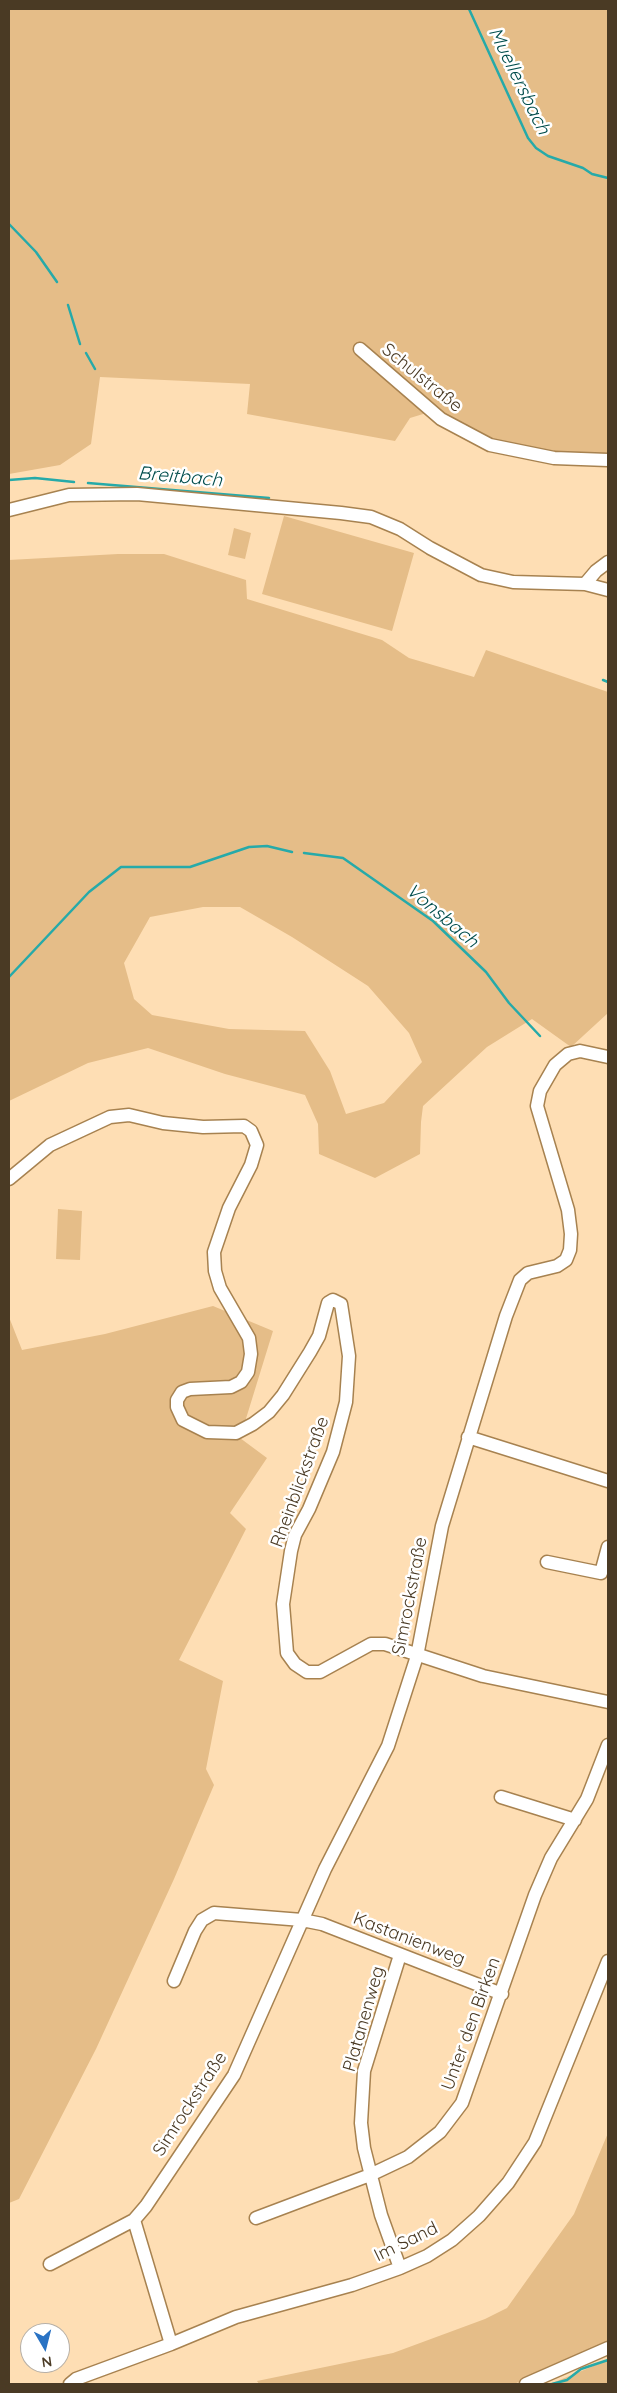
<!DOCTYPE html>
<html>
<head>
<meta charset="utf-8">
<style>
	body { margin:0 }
	#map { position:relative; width:617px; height:2393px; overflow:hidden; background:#fedeb4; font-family:Quicksand,sans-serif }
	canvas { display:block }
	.frame { position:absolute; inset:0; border:10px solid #4a3a24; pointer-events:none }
	.north { position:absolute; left:20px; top:2323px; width:50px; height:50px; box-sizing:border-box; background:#fff; border:1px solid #b7b0a7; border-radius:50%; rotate:172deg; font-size:14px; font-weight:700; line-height:20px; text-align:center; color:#4a3a24 }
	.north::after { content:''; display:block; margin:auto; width:18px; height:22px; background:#2a73c4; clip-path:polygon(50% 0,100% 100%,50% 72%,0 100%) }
</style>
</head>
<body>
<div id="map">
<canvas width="617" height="2393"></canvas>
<div class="frame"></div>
<div class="north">N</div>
</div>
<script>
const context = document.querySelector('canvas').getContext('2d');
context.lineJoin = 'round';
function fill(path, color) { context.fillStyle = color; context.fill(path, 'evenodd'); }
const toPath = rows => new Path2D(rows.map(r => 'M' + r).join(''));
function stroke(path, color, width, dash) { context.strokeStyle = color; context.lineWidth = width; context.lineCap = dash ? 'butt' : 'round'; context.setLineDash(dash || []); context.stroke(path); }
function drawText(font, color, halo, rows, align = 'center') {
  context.font = font + ' Quicksand,sans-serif'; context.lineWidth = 5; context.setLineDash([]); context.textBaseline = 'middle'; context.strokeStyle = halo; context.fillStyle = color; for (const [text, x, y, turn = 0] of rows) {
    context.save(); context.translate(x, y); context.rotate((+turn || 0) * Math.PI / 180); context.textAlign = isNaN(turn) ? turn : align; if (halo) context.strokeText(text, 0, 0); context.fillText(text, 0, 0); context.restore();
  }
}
fill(toPath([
	[9,9,608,9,608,457,557,454,489,438,433,411,410,418,395,441,247,414,250,384,100,377,91,444,60,465,9,474],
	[284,516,414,553,392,631,262,594],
	[234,528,251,533,245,559,228,555],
	[118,554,164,554,246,580,247,599,382,640,409,658,474,677,486,650,608,692,608,1013,571,1047,532,1019,487,1047,423,1106,421,1122,420,1154,375,1178,319,1154,318,1124,305,1095,225,1074,148,1048,88,1063,9,1101,9,560],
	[203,907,240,907,292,937,368,986,409,1033,422,1062,384,1103,346,1114,330,1071,305,1031,229,1029,152,1015,134,999,124,963,150,917],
	[58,1209,82,1211,80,1260,56,1259],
	[213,1306,273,1331,240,1438,267,1458,230,1513,246,1529,179,1660,223,1681,206,1769,214,1785,174,1879,96,2049,19,2199,9,2203,9,1317,22,1350,105,1334],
	[608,2133,608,2343,514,2384,259,2384,257,2381,393,2353,485,2319,507,2308,574,2214],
	[608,2360,608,2384,550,2384]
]), '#e5bd88');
stroke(toPath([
	[469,9,528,138,536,148,548,156,583,168,592,174,608,178],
	[9,224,36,252,57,282],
	[68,305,80,344],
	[86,353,95,369],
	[9,480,35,478,74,482],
	[88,483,269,498],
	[603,680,608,682],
	[304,853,343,858,433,921,486,972,509,1003,540,1036],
	[9,977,89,892,121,867,190,867,249,847,267,846,292,852],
	[552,2384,567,2380,581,2369,608,2360]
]), '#26aaa9', 2.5);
const minor = toPath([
	[360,349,441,419,490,445,554,458,608,460],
	[9,510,69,495,137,494,341,513,371,517,400,529,430,548,481,575,513,582,585,584,608,590],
	[585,584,596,571,608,562],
	[9,1179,50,1145,110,1117,129,1115,163,1123,203,1127,244,1126,251,1131,257,1145,251,1165,229,1208,214,1252,215,1271,220,1288,249,1338,251,1354,248,1372,241,1382,231,1387,190,1389,182,1392,177,1400,177,1407,183,1420,207,1432,236,1433,253,1424,269,1412,283,1395,310,1352,319,1336,328,1303,333,1300,341,1304,349,1356,346,1402,333,1452,309,1509,295,1535,291,1551,283,1604,287,1653,295,1664,307,1672,320,1672,371,1644,385,1644,483,1676,608,1702],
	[468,1437,608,1481],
	[547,1562,601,1573,608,1547],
	[501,1797,575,1820],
	[174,1981,195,1931,202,1920,214,1913,302,1920,322,1924,502,1994],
	[256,2218,370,2175,408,2157,440,2132,462,2103,535,1895,551,1858,587,1799,608,1745],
	[50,2264,134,2220],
	[400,2268,381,2215,364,2148,361,2123,364,2071,400,1955],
	[171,2344,134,2220,146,2206,234,2075,325,1869,388,1746,417,1656,442,1526,506,1316,520,1280,528,1273,557,1266,566,1260,570,1250,571,1234,568,1210,537,1106,540,1091,555,1065,568,1054,580,1051,608,1057],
	[70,2384,76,2379,171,2344,236,2317,352,2285,400,2268,427,2256,452,2240,479,2216,508,2183,535,2142,608,1961],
	[526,2384,608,2348]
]);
stroke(minor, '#a78250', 15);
stroke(minor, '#fff', 12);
drawText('18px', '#4a3a24', '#fff', [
	["Schulstraße",422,378,39],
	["Rheinblickstraße",300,1482,-70],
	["Simrockstraße",410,1596,-79],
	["Kastanienweg",409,1939,21],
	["Platanenweg",364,2019,-74],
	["Unter den Birken",471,2024,-70],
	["Simrockstraße",190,2104,-57],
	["Im Sand",406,2242,-26]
]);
drawText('italic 19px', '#004d4c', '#fff', [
	["Muellersbach",519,81,64],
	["Breitbach",180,477,5],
	["Vonsbach",442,916,40]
]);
</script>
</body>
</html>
